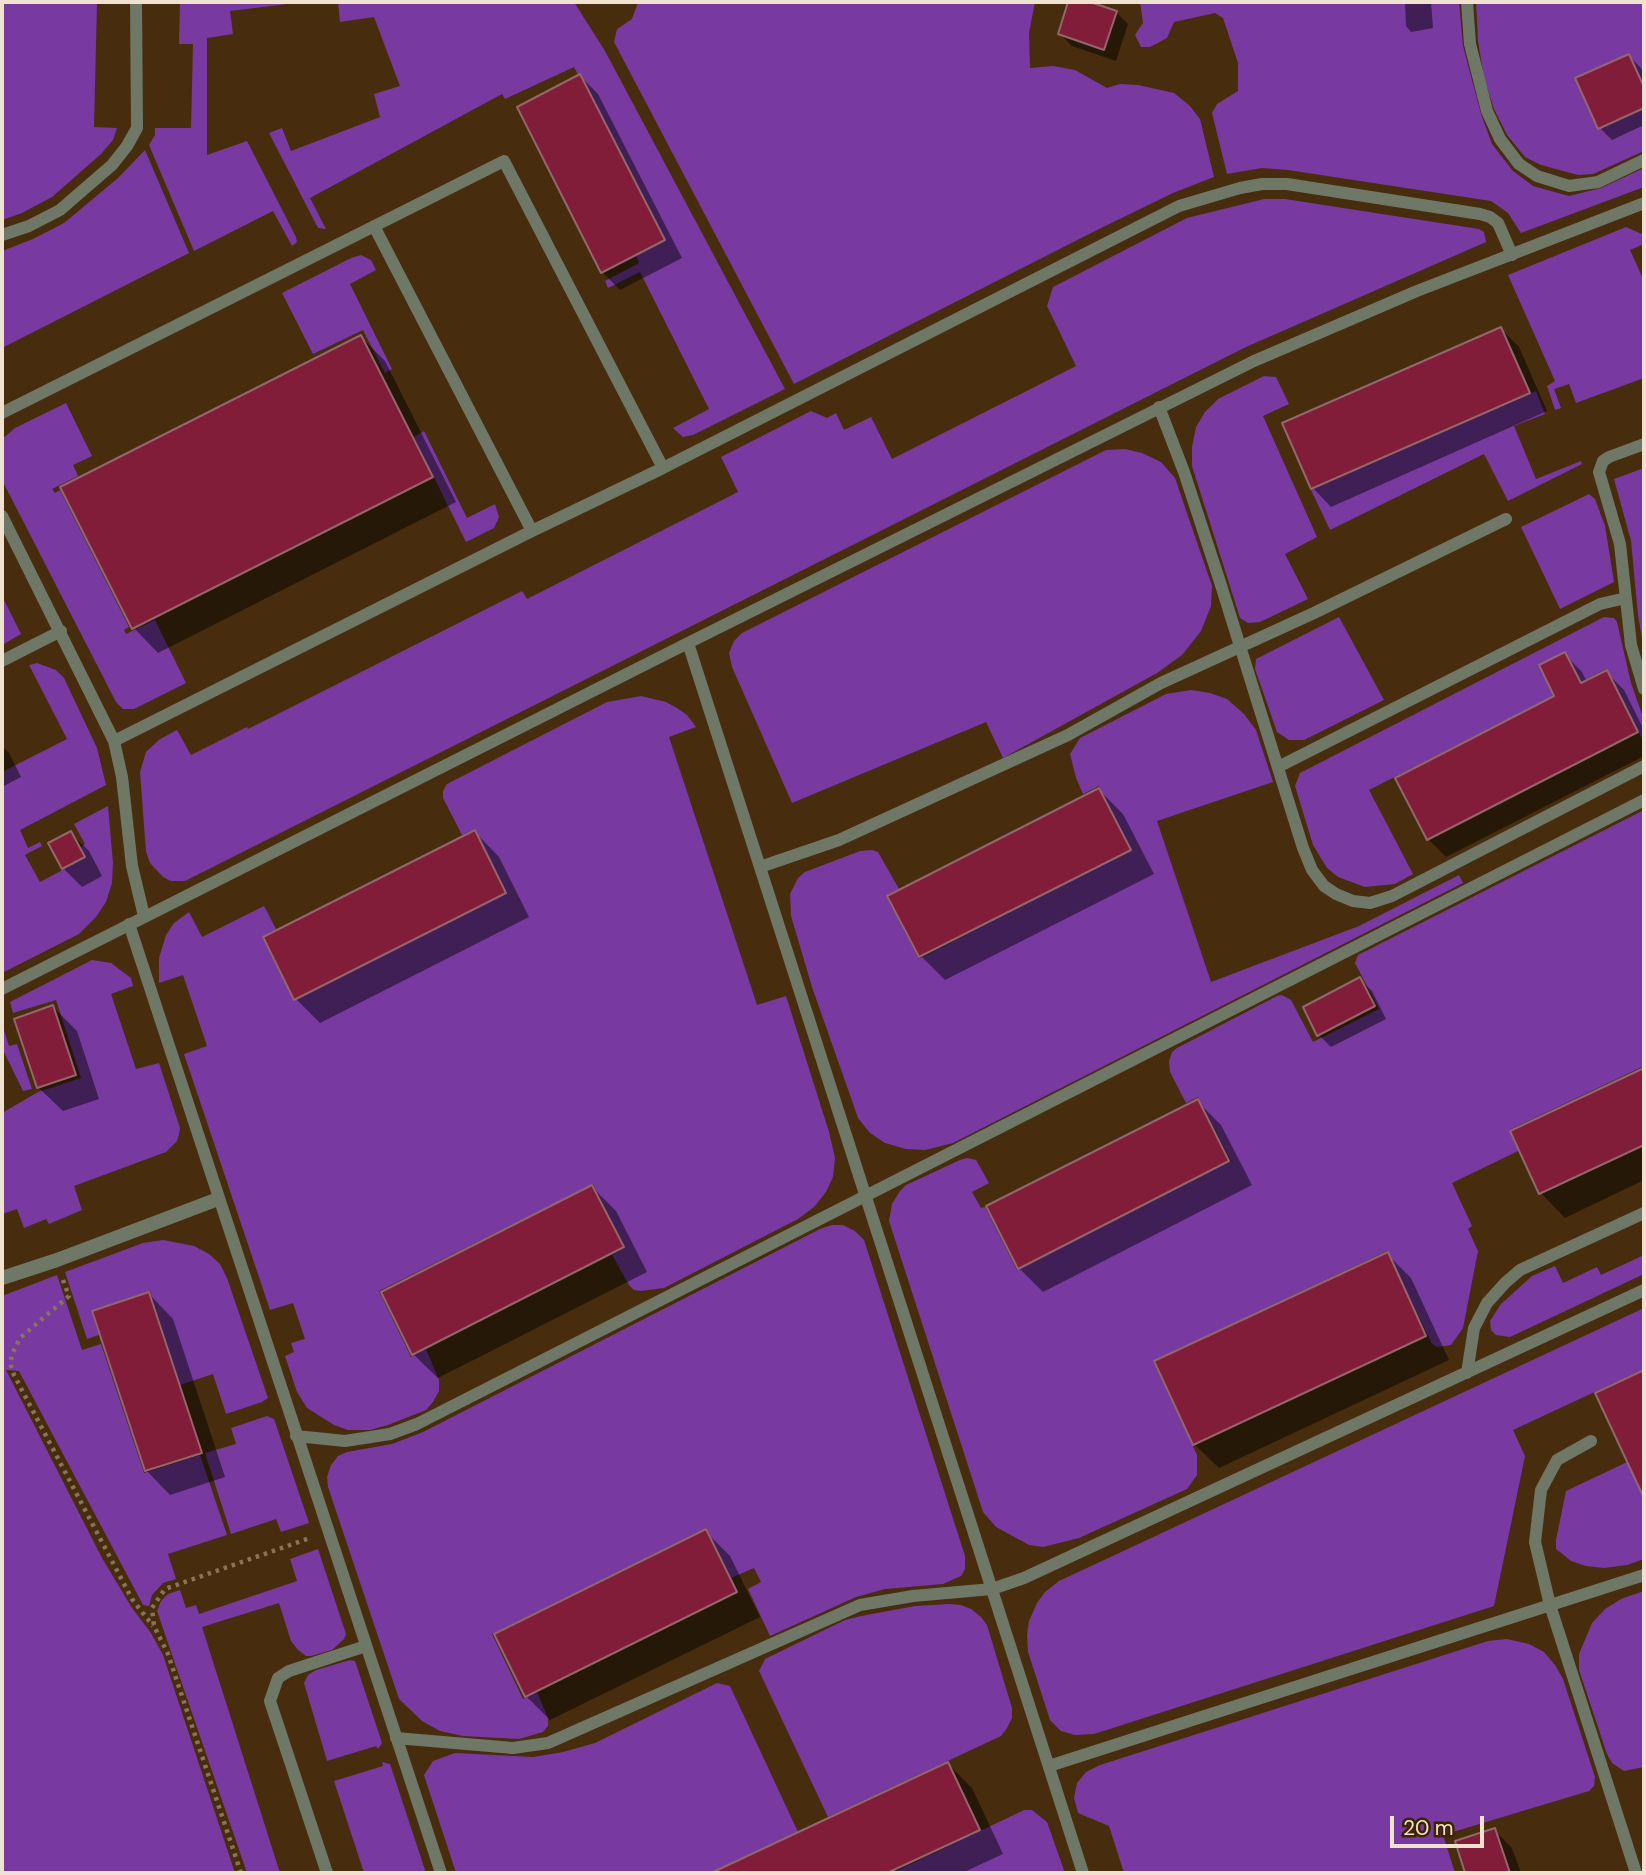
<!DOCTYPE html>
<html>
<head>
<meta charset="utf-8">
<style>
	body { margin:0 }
	#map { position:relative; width:1646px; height:1875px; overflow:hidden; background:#472d0d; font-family:"DM Sans",sans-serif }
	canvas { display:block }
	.frame { position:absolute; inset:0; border:4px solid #f1e1cf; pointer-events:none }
	.scale { position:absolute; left:1390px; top:1816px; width:94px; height:32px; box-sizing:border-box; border:4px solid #f1e1cf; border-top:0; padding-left:9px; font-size:21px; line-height:24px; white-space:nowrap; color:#f1e1cf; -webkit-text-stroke:5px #3c2302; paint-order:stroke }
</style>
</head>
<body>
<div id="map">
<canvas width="1646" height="1875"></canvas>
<div class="frame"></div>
<div class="scale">20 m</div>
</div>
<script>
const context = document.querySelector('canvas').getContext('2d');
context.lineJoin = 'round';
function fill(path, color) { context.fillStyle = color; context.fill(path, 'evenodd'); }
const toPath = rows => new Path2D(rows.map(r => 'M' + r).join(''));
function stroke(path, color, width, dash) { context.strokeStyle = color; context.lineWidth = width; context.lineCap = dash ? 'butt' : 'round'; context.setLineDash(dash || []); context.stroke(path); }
fill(toPath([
	[2,2,97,2,94,127,117,128,113,140,101,154,52,197,22,213,2,220],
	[180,2,304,2,230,11,233,34,207,38,207,155,247,141,296,237,297,242,292,246,273,211,194,251,149,145,155,135,155,128,191,128,193,44,179,44],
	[338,2,574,2,605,51,785,389,693,435,683,437,673,428,709,409,640,272,608,288,605,281,639,263,636,255,665,240,574,67,505,99,502,94,310,198,326,229,318,228,269,133,282,128,291,151,380,117,374,94,400,86,374,17,340,22],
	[638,2,1035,2,1029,33,1030,68,1053,66,1075,70,1107,88,1120,84,1138,85,1174,93,1189,105,1200,119,1214,177,1173,193,1097,230,794,384,614,42,617,29,632,19],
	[1140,2,1459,2,1463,46,1481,114,1492,144,1513,171,1533,186,1569,196,1601,188,1644,168,1644,187,1521,233,1508,213,1491,201,1288,170,1262,168,1227,174,1212,113,1217,104,1238,91,1238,63,1223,18,1215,13,1174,22,1167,38,1150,47,1141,47,1135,35,1143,23],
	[1476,2,1644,2,1644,151,1593,174,1578,175,1541,165,1525,157,1507,135,1494,109,1484,78,1478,41],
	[145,150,189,253,2,348,2,251,33,239,64,223,118,178],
	[1264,199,1285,199,1479,229,1484,232,1486,242,1246,347,185,881,171,881,163,877,150,863,146,852,140,772,146,752,160,739,177,730,191,755,247,727,248,729,522,591,527,599,738,492,721,457,811,411,827,418,836,413,844,430,871,417,892,459,1076,366,1047,306,1053,287,1187,218],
	[1626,227,1644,235,1644,244,1630,250,1644,281,1644,378,1576,403,1569,384,1554,389,1561,408,1555,410,1547,386,1555,381,1508,275],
	[361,255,371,260,376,270,350,284,392,369,385,373,363,330,313,354,282,293,351,258],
	[1264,376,1276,377,1289,404,1263,416,1317,537,1285,554,1308,599,1260,622,1248,623,1240,618,1197,482,1192,466,1192,447,1196,427,1205,412,1218,399],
	[1536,391,1545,414,1514,426,1536,479,1581,461,1582,464,1508,501,1484,454,1330,530,1311,490],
	[66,403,92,456,73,465,78,476,52,489,55,493,60,490,129,627,124,630,126,634,155,620,186,683,134,709,123,709,116,702,2,480,2,439,15,428],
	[424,431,467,518,495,504,499,517,494,528,466,542,414,437],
	[1125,449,1142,453,1161,462,1175,478,1212,586,1211,606,1201,631,1182,655,1157,673,1003,758,986,722,792,803,732,667,729,653,734,641,742,633,1106,450],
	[1644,468,1644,651,1638,615,1631,541,1614,479],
	[1589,494,1595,499,1605,526,1614,582,1560,609,1521,527],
	[2,596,21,634,2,645],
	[1339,617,1384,700,1304,740,1289,740,1277,732,1255,669,1256,659],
	[1604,617,1614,618,1617,622,1631,683,1644,720,1644,743,1606,669,1369,790,1413,874,1395,884,1365,887,1338,877,1327,868,1313,845,1295,786,1300,773],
	[37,663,56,670,64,678,97,748,106,785,20,830,28,848,40,842,42,846,25,855,40,882,85,858,80,848,85,844,74,824,108,806,113,863,112,883,106,902,96,917,79,934,2,973,2,772,67,739,29,665],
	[1191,690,1210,693,1227,699,1244,714,1256,730,1273,782,1157,821,1211,982,1359,926,1459,875,1463,883,953,1143,925,1150,906,1149,885,1143,870,1133,858,1118,812,987,791,916,790,894,798,878,805,872,860,851,872,850,878,852,899,889,886,896,919,959,1131,850,1099,786,1083,794,1076,778,1070,754,1080,738,1166,694],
	[641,696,666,702,677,708,687,715,696,727,669,737,757,1005,786,996,829,1132,835,1158,833,1177,826,1192,814,1207,798,1219,664,1288,641,1291,634,1290,629,1285,612,1255,625,1248,593,1184,379,1291,411,1357,426,1349,439,1380,439,1391,433,1402,426,1410,388,1425,370,1430,348,1430,334,1425,307,1408,297,1392,285,1356,294,1352,291,1343,305,1339,293,1303,270,1310,184,1054,207,1046,183,975,159,983,159,958,166,935,174,923,189,912,202,937,264,906,276,929,262,937,294,1001,507,893,475,829,462,835,443,798,443,791,447,784,607,702],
	[1644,810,1644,1066,1509,1130,1518,1151,1452,1183,1472,1226,1468,1229,1478,1251,1463,1328,1451,1345,1437,1347,1432,1344,1387,1251,1153,1361,1197,1455,1197,1475,1187,1489,1079,1538,1043,1547,1029,1545,996,1527,983,1512,889,1221,892,1204,900,1191,906,1185,960,1160,967,1158,976,1160,989,1183,972,1192,981,1208,985,1207,1017,1270,1231,1161,1198,1097,1186,1103,1170,1072,1169,1061,1172,1052,1177,1048,1277,996,1282,995,1291,1000,1313,1042,1379,1009,1355,963,1358,955],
	[92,960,111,963,131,978,133,986,111,994,136,1069,159,1063,180,1128,179,1134,177,1141,166,1152,74,1186,82,1210,49,1224,46,1219,24,1228,17,1209,2,1214,2,1113,38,1092,81,1078,56,1000,13,1013,10,1002],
	[2,1024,9,1046,17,1044,32,1089,23,1091,2,1048],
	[832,1225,843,1225,855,1231,864,1240,965,1556,965,1569,961,1576,943,1584,885,1589,856,1597,770,1636,748,1589,761,1582,754,1568,731,1578,706,1528,492,1634,523,1699,537,1692,548,1718,548,1726,543,1732,519,1739,463,1736,440,1731,422,1721,399,1699,328,1487,327,1477,331,1465,338,1456,347,1452,392,1444,423,1432,820,1229],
	[163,1240,194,1246,209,1254,220,1264,227,1278,268,1398,262,1402,226,1414,213,1374,180,1385,150,1291,91,1311,99,1335,87,1339,65,1272,143,1243],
	[1644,1255,1644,1274,1510,1337,1496,1335,1491,1330,1490,1321,1501,1304,1532,1276,1555,1266,1563,1283,1597,1267,1601,1275],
	[57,1275,82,1350,101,1344,144,1473,200,1455,227,1535,168,1554,176,1579,163,1583,152,1595,149,1606,143,1605,19,1371,6,1370,102,1558,132,1608,151,1633,163,1655,235,1873,2,1873,2,1296],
	[1644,1308,1644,1369,1513,1430,1525,1456,1494,1606,1094,1734,1075,1735,1061,1731,1050,1720,1028,1652,1027,1635,1029,1621,1037,1603,1045,1592,1059,1581],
	[267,1416,274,1419,309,1523,281,1532,276,1519,231,1534,205,1453,236,1444,231,1428],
	[1644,1454,1644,1559,1627,1565,1604,1568,1586,1566,1571,1561,1560,1552,1556,1549,1556,1540,1566,1491],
	[318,1549,346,1634,344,1639,332,1650,311,1656,306,1656,298,1650,291,1641,279,1603,202,1627,280,1873,247,1873,157,1611,161,1601,168,1594,180,1590,186,1608,196,1605,199,1614,297,1581,290,1559],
	[1644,1591,1644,1767,1624,1771,1612,1763,1607,1754,1579,1670,1579,1654,1592,1623,1605,1609,1621,1599],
	[949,1604,961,1605,971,1609,981,1617,987,1625,1012,1708,1012,1718,1007,1728,1001,1736,828,1817,759,1671,765,1659,845,1620,861,1616,915,1606],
	[1507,1639,1529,1644,1544,1652,1555,1665,1563,1679,1595,1777,1594,1786,1589,1791,1443,1835,1455,1873,1124,1873,1109,1826,1078,1813,1074,1798,1077,1783,1086,1772,1100,1765,1488,1641],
	[350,1660,355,1661,382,1743,378,1749,376,1746,327,1761,304,1683,308,1675,316,1670],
	[717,1683,730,1686,798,1832,709,1873,456,1873,424,1775,433,1761,455,1753,533,1757,563,1752,595,1743],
	[382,1762,390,1764,426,1873,364,1873,334,1781,383,1766],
	[1024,1810,1032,1810,1047,1822,1065,1873,892,1873]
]), '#7839a1');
fill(toPath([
	[1070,2,1084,2,1116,12,1128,24,1116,61,1072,46,1060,34],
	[1405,2,1431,2,1433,28,1411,32,1406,26],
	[1629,56,1641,68,1644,76,1644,125,1612,140,1600,128],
	[580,76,598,94,682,258,620,290,602,272],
	[1501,329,1519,347,1547,411,1331,507,1313,488,1284,424],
	[361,337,385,361,456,502,158,653,134,628,63,488],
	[1564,654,1582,672,1587,682,1606,672,1624,690,1644,730,1644,756,1446,857,1428,839,1557,697],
	[2,746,9,753,21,777,2,787],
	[1099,790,1123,814,1154,874,945,980,921,956,890,896],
	[475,832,499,857,529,917,320,1023,296,999],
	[70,833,89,851,102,876,82,887,63,868,50,843],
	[1360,980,1372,991,1386,1019,1331,1047,1319,1035],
	[53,1007,77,1031,99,1099,63,1111,38,1087],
	[1644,1069,1644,1180,1565,1218,1541,1193,1512,1132],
	[1197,1101,1221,1125,1252,1185,1043,1292,1019,1268],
	[592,1187,616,1211,647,1272,438,1378,413,1354],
	[1387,1254,1411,1278,1449,1360,1219,1468,1194,1444],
	[149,1294,173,1319,225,1477,170,1495,146,1470],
	[1644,1372,1644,1476,1628,1460,1598,1394],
	[706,1532,730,1556,760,1617,550,1720,526,1696],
	[948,1764,972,1788,1003,1854,962,1873,715,1873],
	[1494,1830,1512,1848,1521,1873,1467,1873,1457,1842]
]), '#0007');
const building = toPath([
	[1068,2,1090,2,1117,11,1104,50,1058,34,1068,2],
	[1629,54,1644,87,1644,108,1598,129,1575,78,1629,54],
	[580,74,665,240,601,273,517,107,580,74],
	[1501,327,1530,393,1311,489,1282,423,1501,327],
	[361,335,433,477,132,629,60,487,361,335],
	[1565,652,1581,683,1607,670,1638,732,1427,840,1395,778,1554,696,1539,665,1565,652],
	[1099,788,1131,850,919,957,887,896,1099,788],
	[475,830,506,893,294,1000,263,937,475,830],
	[71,831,85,857,62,869,48,843,71,831],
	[1360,977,1375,1006,1317,1036,1303,1007,1360,977],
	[53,1005,76,1075,37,1088,14,1019,53,1005],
	[1644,1068,1644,1145,1539,1194,1510,1131,1644,1068],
	[1198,1099,1229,1161,1018,1269,986,1206,1198,1099],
	[592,1185,624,1247,412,1355,381,1292,592,1185],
	[1388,1252,1426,1336,1193,1445,1154,1361,1388,1252],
	[149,1292,202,1453,145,1471,92,1311,149,1292],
	[1644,1370,1644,1498,1595,1393,1644,1370],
	[706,1529,737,1592,525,1697,494,1634,706,1529],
	[948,1762,980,1830,887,1873,711,1873,948,1762],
	[1495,1828,1510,1873,1465,1873,1455,1841,1495,1828]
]);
fill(building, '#811d39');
stroke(building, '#93666d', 2);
stroke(toPath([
	[63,1280,69,1296,20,1338,13,1352,10,1363,14,1375,132,1599,153,1626],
	[241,1873,168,1654,154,1626,152,1608,165,1589,310,1538]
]), '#897359', 4.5, [3.5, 5]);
stroke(toPath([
	[1467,2,1470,44,1487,111,1500,139,1519,164,1537,176,1569,186,1598,182,1644,160],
	[374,226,532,531],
	[2,235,29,226,60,210,112,165,127,146,137,128,136,2],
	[1159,407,1184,472,1220,582,1303,848,1312,870,1324,886,1336,894,1353,901,1370,903,1392,896,1644,766],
	[2,413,504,161,663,468,532,531,114,741],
	[1644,444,1609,457,1603,461,1599,472,1620,544,1631,645,1644,689],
	[663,468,1179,206,1240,188,1262,184,1287,184,1480,214,1490,217,1498,223,1512,255],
	[2,516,114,741,122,777,132,866,144,916],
	[688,643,1083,1873],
	[2,661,61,631],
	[1278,767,1600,604,1626,598],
	[760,867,839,840,1068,735,1161,683,1314,613,1506,519],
	[129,924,441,1873],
	[2,989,688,643,1254,361,1417,291,1644,203],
	[1467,1373,1474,1328,1487,1303,1505,1283,1520,1270,1644,1213],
	[296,1436,345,1441,390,1434,417,1424,1644,800],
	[1591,1441,1557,1460,1541,1490,1535,1542,1550,1605,1636,1873],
	[396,1738,513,1748,548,1743,860,1605,913,1596,992,1589,1024,1578,1644,1290],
	[1049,1766,1644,1575],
	[327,1873,270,1701,278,1678,289,1671,366,1646]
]), '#6f7767', 12);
stroke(toPath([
	[2,1278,57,1260,218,1199]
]), '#6f7767', 14);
</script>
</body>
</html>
